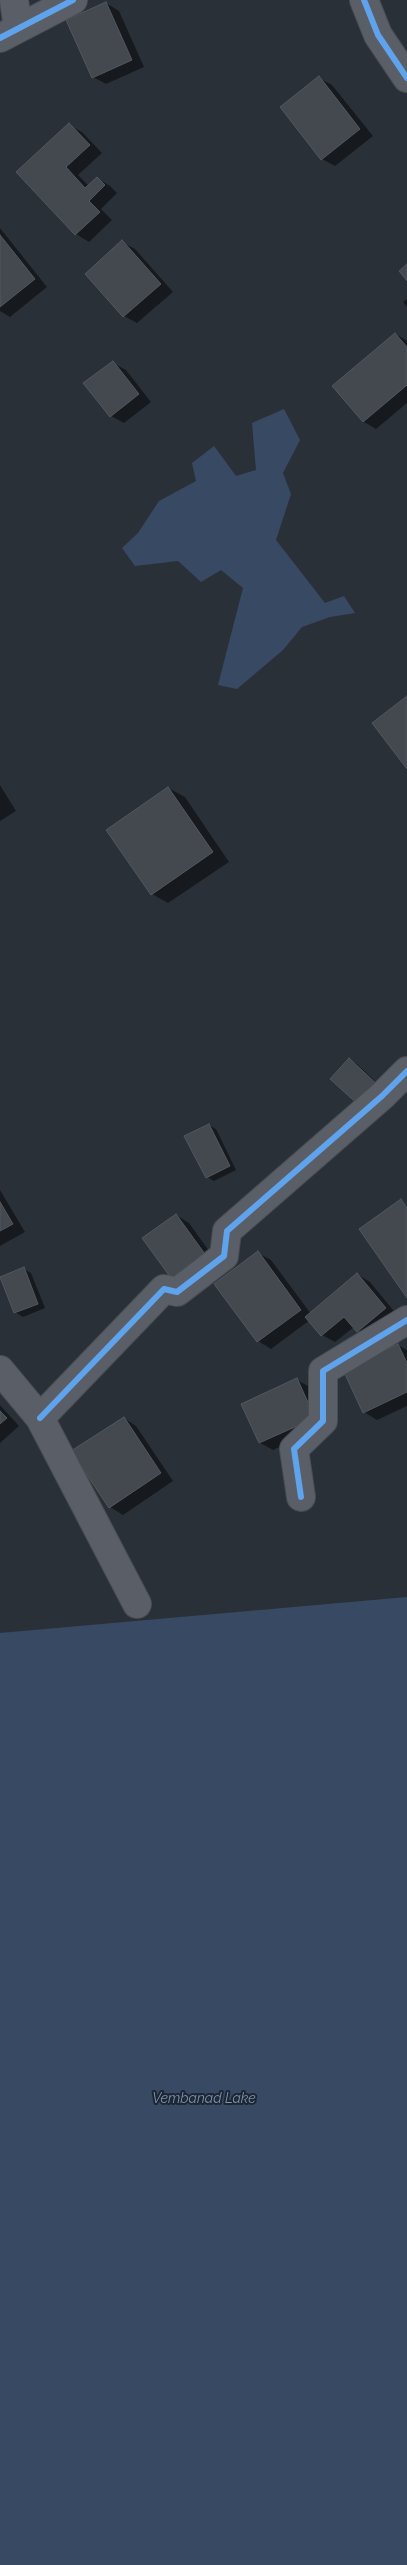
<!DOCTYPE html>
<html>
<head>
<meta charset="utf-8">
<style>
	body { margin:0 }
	canvas { display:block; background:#2a3038 }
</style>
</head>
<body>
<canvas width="407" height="2565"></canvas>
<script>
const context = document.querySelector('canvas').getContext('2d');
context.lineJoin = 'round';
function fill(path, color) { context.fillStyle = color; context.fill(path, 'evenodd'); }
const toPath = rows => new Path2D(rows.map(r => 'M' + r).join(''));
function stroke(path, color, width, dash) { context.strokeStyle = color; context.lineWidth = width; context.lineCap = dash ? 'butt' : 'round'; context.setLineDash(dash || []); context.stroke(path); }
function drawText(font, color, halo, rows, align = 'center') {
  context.font = font + ' Raleway,sans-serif'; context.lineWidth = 4; context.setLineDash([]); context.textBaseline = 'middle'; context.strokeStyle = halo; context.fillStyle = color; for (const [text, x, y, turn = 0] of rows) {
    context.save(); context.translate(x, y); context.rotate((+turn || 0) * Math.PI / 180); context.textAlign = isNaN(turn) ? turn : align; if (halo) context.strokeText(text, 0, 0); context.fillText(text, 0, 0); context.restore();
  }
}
fill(toPath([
	[284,409,300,440,283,473,291,494,276,540,325,603,344,596,355,613,330,617,302,627,283,650,237,689,218,685,243,588,221,570,201,582,178,561,135,566,122,548,138,533,159,501,196,481,192,463,214,446,236,476,256,470,252,423],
	[407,1597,407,2565,0,2565,0,1633]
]), '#384963');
fill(toPath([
	[106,3,119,11,144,67,106,84,93,77],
	[319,78,332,85,373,136,335,166,322,159],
	[69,125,82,132,102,153,78,175,89,186,97,178,110,186,117,193,101,209,112,220,89,242,76,234,18,172],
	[0,228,47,287,10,317,0,311],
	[122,242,135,249,173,292,137,323,124,316],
	[407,299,407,307,403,302],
	[396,334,407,341,407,403,376,429,364,422],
	[113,363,126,370,151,402,124,423,111,416],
	[0,785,16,811,0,821],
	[168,788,185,797,229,862,168,903,152,894],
	[350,1060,357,1064,387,1092,332,1079],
	[209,1125,216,1129,236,1170,214,1181,207,1177],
	[0,1190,25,1232,0,1246],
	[176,1215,189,1223,222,1269,190,1292],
	[258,1253,271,1260,311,1314,357,1274,370,1282,398,1316,371,1339,354,1327,335,1342,322,1335,310,1320,271,1349,258,1341,216,1284],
	[24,1269,31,1273,45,1308,23,1317,15,1312],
	[398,1345,407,1350,407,1406,377,1420,364,1412],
	[297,1380,310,1387,327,1425,273,1450,260,1443],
	[0,1405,19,1426,0,1443],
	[124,1418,136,1426,173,1481,123,1515,110,1507]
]), '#0007');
const building = toPath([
	[106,2,132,60,92,78,66,20,106,2],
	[319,76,360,129,321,160,280,107,319,76],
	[69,123,90,145,66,167,85,188,97,177,105,185,89,201,100,212,75,235,16,172,69,123],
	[0,235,35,279,0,307,0,235],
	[122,240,161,284,123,317,85,274,122,240],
	[407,264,407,281,399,271,407,264],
	[395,333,407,347,407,385,363,422,332,386,395,333],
	[113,361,139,394,110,417,83,383,113,361],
	[407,696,407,769,372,723,407,696],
	[168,787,213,852,151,895,106,830,168,787],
	[349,1058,381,1088,362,1108,330,1079,349,1058],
	[209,1124,230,1166,206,1178,184,1136,209,1124],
	[401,1199,407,1208,407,1298,359,1229,401,1199],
	[0,1202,13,1224,0,1231,0,1202],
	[176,1214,210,1261,176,1285,142,1238,176,1214],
	[258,1251,301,1310,257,1342,214,1284,258,1251],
	[24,1267,38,1304,14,1313,0,1277,24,1267],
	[357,1273,386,1308,357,1332,344,1317,321,1336,305,1317,357,1273],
	[398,1344,407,1363,407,1392,363,1413,343,1370,398,1344],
	[297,1378,315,1418,259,1443,241,1404,297,1378],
	[0,1411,7,1418,0,1424,0,1411],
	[124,1417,161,1473,109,1508,71,1451,124,1417]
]);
fill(building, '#444950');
stroke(building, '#52575f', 1);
const minor = toPath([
	[14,0,18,28],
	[364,0,378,35,407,78],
	[0,38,73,0],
	[0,1370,40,1418,137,1604],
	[40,1418,164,1289,177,1292,224,1256,227,1231,382,1096,407,1071],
	[301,1497,294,1449,323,1421,323,1371,407,1320]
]);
stroke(minor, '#484c53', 30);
stroke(minor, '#5a5e66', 28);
stroke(toPath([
	[364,0,378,35,407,78],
	[0,38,73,0],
	[40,1418,164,1289,177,1292,224,1256,227,1231,382,1096,407,1071],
	[301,1497,294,1449,323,1421,323,1371,407,1320]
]), '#60a3ed', 6);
drawText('italic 14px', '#7c92b1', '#1d2633', [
	["Vembanad Lake",204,2099]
]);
</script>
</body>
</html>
